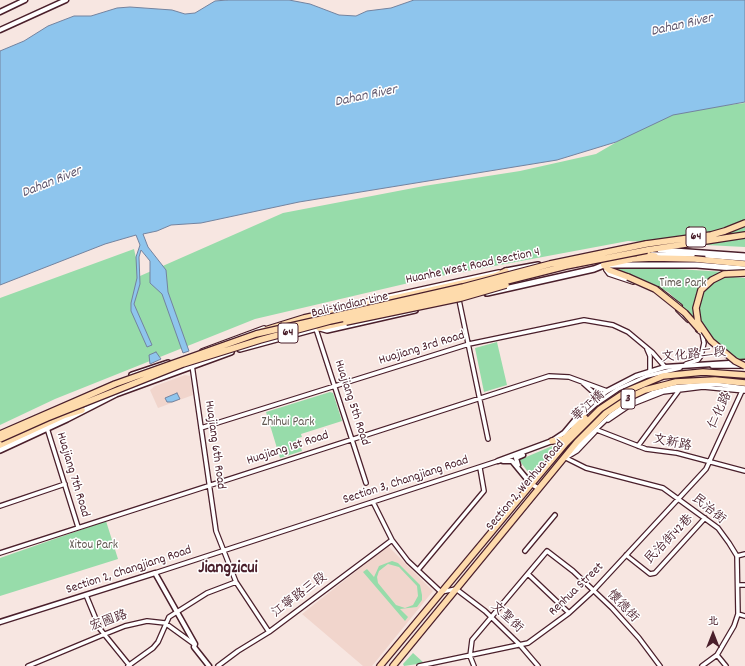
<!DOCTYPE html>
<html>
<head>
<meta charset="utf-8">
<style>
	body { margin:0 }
	#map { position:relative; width:745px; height:666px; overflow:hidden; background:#f7e6e1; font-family:Dekko,"LXGW WenKai TC",sans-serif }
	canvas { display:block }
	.north { position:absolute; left:693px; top:614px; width:40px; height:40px; -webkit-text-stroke:3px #fff; paint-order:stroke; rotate:0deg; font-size:11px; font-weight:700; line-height:16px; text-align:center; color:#4a1f2b }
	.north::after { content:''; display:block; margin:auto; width:14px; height:18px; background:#4a1f2b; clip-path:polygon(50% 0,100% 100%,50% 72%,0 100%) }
</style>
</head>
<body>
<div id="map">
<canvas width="745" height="666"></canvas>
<div class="north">北</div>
</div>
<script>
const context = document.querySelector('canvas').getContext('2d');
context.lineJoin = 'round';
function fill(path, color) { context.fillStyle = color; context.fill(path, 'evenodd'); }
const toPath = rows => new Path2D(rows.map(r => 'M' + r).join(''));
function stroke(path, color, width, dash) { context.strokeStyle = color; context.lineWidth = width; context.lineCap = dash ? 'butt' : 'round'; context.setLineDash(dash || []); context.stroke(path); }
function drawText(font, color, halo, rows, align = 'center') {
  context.font = font + ' Dekko,"LXGW WenKai TC",sans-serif'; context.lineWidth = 3; context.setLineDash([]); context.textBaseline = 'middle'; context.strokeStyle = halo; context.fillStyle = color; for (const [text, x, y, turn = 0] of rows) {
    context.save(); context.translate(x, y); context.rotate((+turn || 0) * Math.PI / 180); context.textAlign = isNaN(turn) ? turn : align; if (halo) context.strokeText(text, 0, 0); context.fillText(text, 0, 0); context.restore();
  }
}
fill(toPath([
	[185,375,190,376,193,395,158,408,150,390,155,386],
	[388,546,433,591,372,666,363,666,302,614]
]), '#f1d5cc');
fill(toPath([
	[745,103,745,247,628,241,430,278,255,319,55,399,0,425,0,298,134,249,140,276,283,213,424,186,520,171,596,154,668,112],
	[661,268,725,272,712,276,698,294,698,327,681,304,668,292,644,280,615,269],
	[722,276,745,278,745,360,736,359,710,337,699,319,698,304,705,288],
	[497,342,507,385,484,392,475,348],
	[330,392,333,393,342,421,301,434,302,437,298,438,302,451,280,458,266,412],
	[557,444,531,476,519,460],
	[106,521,118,559,0,596,0,558],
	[392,561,398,563,420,585,422,595,422,600,417,607,400,609,408,617,405,621,363,572,367,569,374,577,379,566],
	[388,564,399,567,417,586,418,596,413,605,405,608,396,605,378,583,377,577,379,571],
	[413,653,424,663,404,666,403,664]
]), '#97dcaa');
const water = toPath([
	[227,0,289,0,310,4,339,15,356,16,367,11,391,8,414,0,745,0,745,102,673,115,616,142,557,160,299,202,201,223,171,225,157,231,143,234,148,247,166,270,168,292,189,351,183,353,162,294,150,283,150,261,141,250,139,257,140,284,134,304,152,345,147,347,131,311,131,303,137,278,136,257,140,245,136,235,105,244,0,285,0,51,24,41,48,26,74,16,91,16,117,8,130,7,172,10,185,14,195,13,215,1,227,0],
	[156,352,161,359,150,364,149,355,156,352],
	[177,393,180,399,172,402,167,402,165,398,177,393]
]);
fill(water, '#8ec5ed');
stroke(water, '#73839f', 1);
const minor = toPath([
	[652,254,693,255],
	[707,256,745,259],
	[606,270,609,274,633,282],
	[658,289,680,306],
	[459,300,488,439],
	[678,310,688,320],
	[322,311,499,272],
	[316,329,366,483],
	[647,349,650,356,650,371],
	[202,351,264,328],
	[686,364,698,360,701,356,704,343,702,333,698,330],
	[192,365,216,531,236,582,269,632],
	[712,366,742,366],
	[583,383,593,392,594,401],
	[608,420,630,405,663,392,703,387,745,391],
	[571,426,596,404,618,389,647,376,680,368],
	[47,428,78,527],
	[201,428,469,344,584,320,613,325,628,332,652,352,665,367],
	[597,430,646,449,677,453,745,471],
	[638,446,680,389],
	[573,451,611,415,624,406,652,393,674,387,697,385,714,384,745,388],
	[567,457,566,458,586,468,663,488,718,528,729,543,737,556,738,614,734,626,717,655,702,666],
	[567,457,577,451,595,432],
	[373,502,392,540,408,561,441,592,456,589,485,611,520,645,538,666],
	[0,506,65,484],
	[525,551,555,515],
	[0,553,549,376,569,377,607,391],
	[626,555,650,574,655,573,705,518],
	[737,556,745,554],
	[418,570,484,491,480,468],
	[155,573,498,461],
	[528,574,569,613],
	[739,585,745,585],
	[86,595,100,629,130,666],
	[738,614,745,616],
	[717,655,726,666],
	[28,666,105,634,125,626,147,621,165,623,194,644],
	[128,666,153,648,158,642,169,617,207,593,236,582],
	[218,666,238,651,269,632,392,540],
	[419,666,528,643,569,613,593,591,706,469,742,391],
	[474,666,470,656,472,640,547,551,573,571,612,608,639,638,660,666]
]);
const tertiary = toPath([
	[0,12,25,0],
	[0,30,66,0],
	[498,461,552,441,564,433,584,409,607,391,636,376,665,367,745,362],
	[503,461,512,461,531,484,538,488],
	[518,465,516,458,523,455],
	[0,622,155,573,195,644,194,647,209,666]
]);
const secondary = toPath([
	[660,250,745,256],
	[506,271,538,265],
	[487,293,594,269,604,265,697,265,745,269],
	[320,328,327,330,415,310],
	[228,346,284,331],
	[240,349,321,327],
	[132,375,168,363],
	[0,450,67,419,116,394,231,352]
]);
const primary = toPath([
	[604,265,609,270,628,277],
	[552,441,564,439,585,418],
	[380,666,529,487,566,443,600,409,627,391,663,376,703,372,745,375],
	[393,666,577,442,606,413,630,397,645,390,676,382,715,380,745,383]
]);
const trunk = toPath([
	[646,244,711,235,725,231,745,223],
	[647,250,745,235],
	[639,254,655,256],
	[604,265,632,259,654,258,695,259,745,264],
	[319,328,346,322],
	[262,331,304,318,495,276,506,271],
	[0,445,65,415,82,410]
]);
stroke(minor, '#4a1f2b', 6);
stroke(tertiary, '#4a1f2b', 7);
stroke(secondary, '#4a1f2b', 8);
stroke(primary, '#4a1f2b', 8);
stroke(trunk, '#4a1f2b', 8);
stroke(minor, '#fff', 3.5);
stroke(tertiary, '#fff', 4);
stroke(secondary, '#fff', 5);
stroke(primary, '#fedbac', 5.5);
stroke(trunk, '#fedbac', 5.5);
const primaryBridge = toPath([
	[745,273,724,274,712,280,701,290,696,308,698,322,711,341,735,361,745,366],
	[628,277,655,289,685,313,700,330]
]);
const trunkBridge = toPath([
	[346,322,461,298,506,285],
	[0,434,115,384,256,334,463,287,550,264,646,244],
	[0,439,47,418,183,364,260,340,330,321,447,296,566,266,647,250]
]);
stroke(primaryBridge, '#4a1f2b', 8, []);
stroke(trunkBridge, '#4a1f2b', 8, []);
stroke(primaryBridge, '#fedbac', 5.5);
stroke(trunkBridge, '#fedbac', 5.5);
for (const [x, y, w] of [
	[696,237,20],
	[288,333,20],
	[628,399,14]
]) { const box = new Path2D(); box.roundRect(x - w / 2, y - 10, w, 20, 3); context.fillStyle = '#fff'; context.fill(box); stroke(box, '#4a1f2b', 1); }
drawText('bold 12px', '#4a1f2b', null, [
	["64",696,237],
	["64",288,333],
	["3",628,399]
]);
drawText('13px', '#4a1f2b', '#fff', [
	["Huanhe West Road Section 4",473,267,-12],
	["Bali-Xindian Line",350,306,-13],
	["Huajiang 3rd Road",422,349,-17],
	["文化路二段",694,356,-5],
	["Huajiang 5th Road",351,403,72],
	["華江橋",589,407,-42],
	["仁化路",721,411,-65],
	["文新路",672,444,12],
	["Huajiang 6th Road",214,445,82],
	["Huajiang 1st Road",288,449,-18],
	["Huajiang 7th Road",72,475,73],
	["Section 3, Changjiang Road",406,481,-18],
	["Section 2, Wenhua Road",526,486,-50],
	["民治街",708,510,39],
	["民治街42巷",670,540,-46],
	["Section 2, Changjiang Road",129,571,-18],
	["Renhua Street",577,590,-44],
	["江寧路三段",300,596,-37],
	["懷德街",622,607,46],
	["文聖街",506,618,43],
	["宏國路",109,622,-20]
]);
drawText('13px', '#615851', '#fff', [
	["Time Park",683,284],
	["Zhihui Park",288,423],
	["Xitou Park",94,546]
]);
drawText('italic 14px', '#62596f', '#fff', [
	["Dahan River",682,26,-13],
	["Dahan River",366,97,-12],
	["Dahan River",52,183,-22]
]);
drawText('bold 17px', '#4a1f2b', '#fff', [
	["Jiangzicui",228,570]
]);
</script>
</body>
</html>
